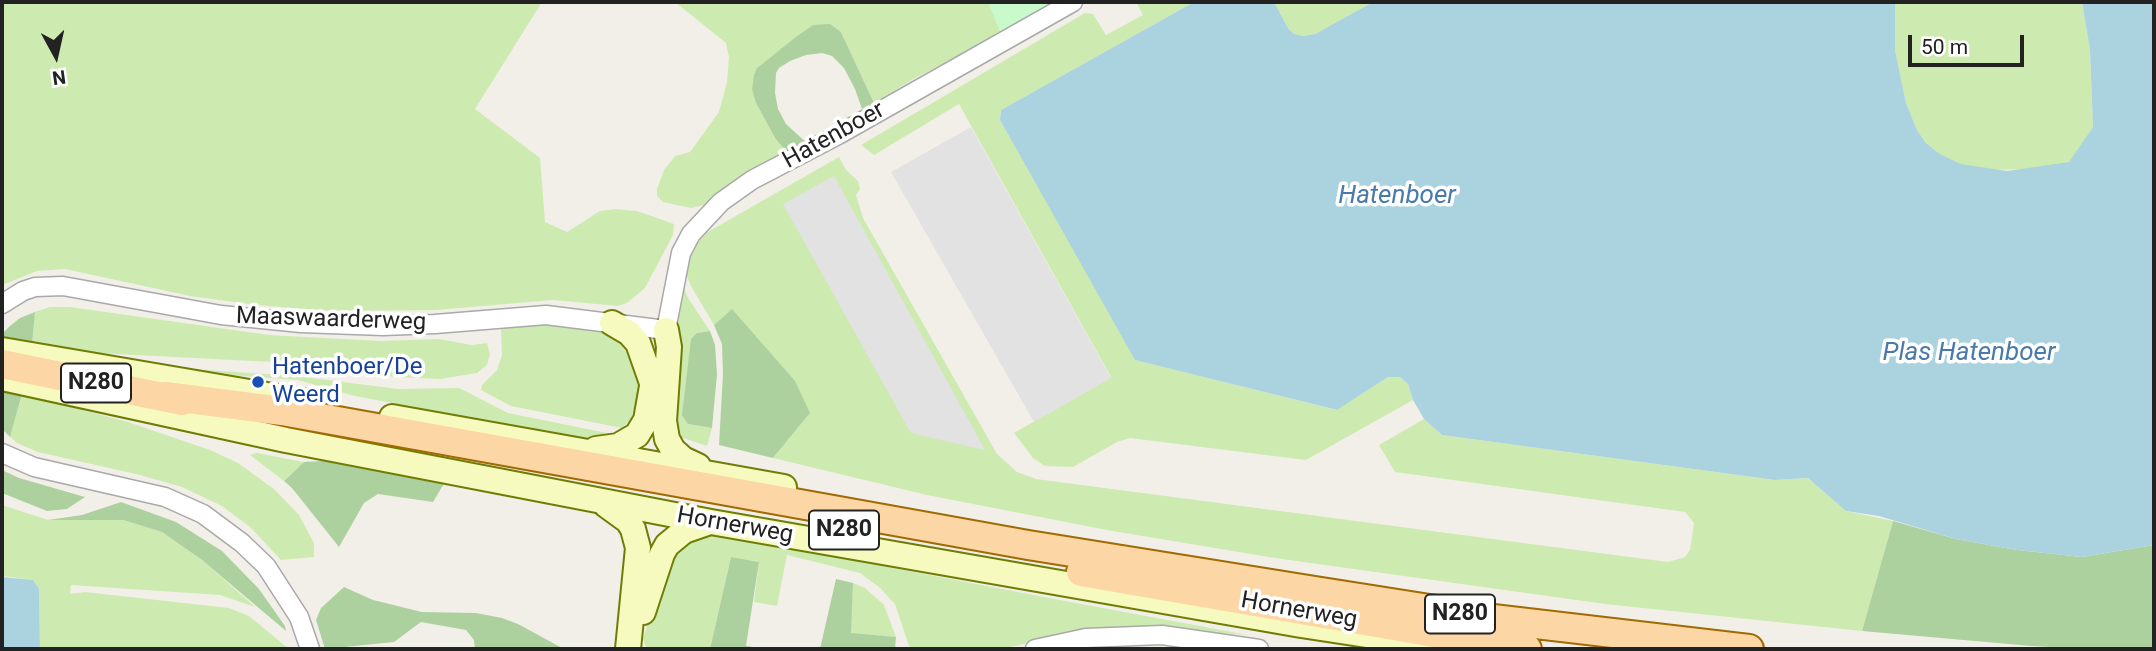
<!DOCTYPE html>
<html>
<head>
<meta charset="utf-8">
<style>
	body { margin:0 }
	#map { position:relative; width:2156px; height:651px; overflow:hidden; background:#f2efe9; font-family:Roboto,sans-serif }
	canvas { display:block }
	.frame { position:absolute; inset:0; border:4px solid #222; pointer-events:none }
	.north { position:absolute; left:21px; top:21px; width:70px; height:70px; -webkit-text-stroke:5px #fff; paint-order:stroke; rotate:172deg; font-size:19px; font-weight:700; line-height:28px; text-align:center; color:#222 }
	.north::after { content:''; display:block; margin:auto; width:24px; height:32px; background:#222; clip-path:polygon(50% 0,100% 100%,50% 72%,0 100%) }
	.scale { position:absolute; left:1908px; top:35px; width:116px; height:32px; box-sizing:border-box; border:4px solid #222; border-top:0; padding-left:9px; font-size:21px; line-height:24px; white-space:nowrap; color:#222; -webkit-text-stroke:5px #fff; paint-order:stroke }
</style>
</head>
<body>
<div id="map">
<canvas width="2156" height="651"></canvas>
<div class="frame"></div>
<div class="north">N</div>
<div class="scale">50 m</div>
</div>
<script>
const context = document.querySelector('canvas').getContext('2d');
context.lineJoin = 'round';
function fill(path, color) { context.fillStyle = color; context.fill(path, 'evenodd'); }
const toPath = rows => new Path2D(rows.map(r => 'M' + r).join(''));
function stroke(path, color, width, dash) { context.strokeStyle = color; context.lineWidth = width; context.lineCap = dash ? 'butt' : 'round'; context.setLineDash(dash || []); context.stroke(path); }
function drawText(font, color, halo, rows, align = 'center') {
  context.font = font + ' Roboto,sans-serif'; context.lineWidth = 7; context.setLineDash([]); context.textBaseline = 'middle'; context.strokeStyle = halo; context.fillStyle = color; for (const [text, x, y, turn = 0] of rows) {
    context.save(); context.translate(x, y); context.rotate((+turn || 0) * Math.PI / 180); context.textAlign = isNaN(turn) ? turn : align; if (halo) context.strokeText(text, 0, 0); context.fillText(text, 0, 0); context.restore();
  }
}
fill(toPath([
	[2,2,542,2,475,109,540,158,545,222,567,232,600,211,615,209,637,211,674,224,673,235,645,288,627,303,618,306,553,300,436,310,330,311,256,305,190,296,65,269,37,271,2,285],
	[675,2,1036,2,1001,34,915,78,874,103,841,32,813,25,757,68,756,103,775,138,788,154,723,189,704,205,691,208,663,202,657,196,657,189,664,170,675,156,690,152,719,112,727,82,729,57,726,43],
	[1136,2,1194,2,1001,110,1000,120,1136,360,1336,410,1388,377,1400,377,1408,384,1413,400,1306,460,1130,438,1117,442,1073,467,1045,466,1033,458,1014,433,1111,377,959,104,874,155,861,145,1085,13,1093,14,1106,35,1143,15],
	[1274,2,1373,2,1315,34,1303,36,1294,34,1288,28],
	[1895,2,2082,2,2090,50,2093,127,2070,162,2030,169,1991,170,1961,164,1940,154,1926,143,1917,130,1906,103,1895,50],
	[839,157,846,170,858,181,860,189,856,195,863,218,997,454,1017,472,1036,479,1668,562,1685,557,1690,550,1694,523,1685,512,1395,472,1379,445,1424,419,1442,435,1775,480,1808,478,1846,511,1893,521,1862,631,1605,604,1275,558,1107,530,927,495,773,458,810,413,803,401,731,310,714,325,691,286,687,276,687,264,699,241,706,233],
	[682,282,688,298,710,331,697,333,688,424,712,428,707,446,680,437,673,426,674,359],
	[50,307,70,307,269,335,380,341,439,339,472,345,487,343,490,354,487,365,477,373,440,379,395,377,291,363,77,352,32,345,35,312],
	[561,324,603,328,626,339,642,378,631,419,622,428,511,406,481,390,482,385,497,370,502,355,501,328],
	[117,364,296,376,398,389,459,388,508,413,617,435,592,441,355,396,298,380,116,367],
	[22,394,128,422,210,450,238,463,274,489,299,515,314,543,314,557,281,560,250,527,222,506,182,487,140,475,38,452,17,443,10,437],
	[257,453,304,462,284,481,250,455],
	[2,505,48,520,123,520,162,532,202,560,255,607,220,595,71,585,70,594,85,592,229,608,249,616,289,649,40,649,39,589,33,580,2,576],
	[716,534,1044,597,1248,635,1184,630,1058,636,1002,649,910,649,895,604,880,588,860,573,787,555,777,606,754,602,759,562,731,557,710,649,647,649,643,639,668,558,693,537],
	[853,583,865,588,884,605,896,637,850,634]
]), '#cdebb0');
fill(toPath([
	[830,24,841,32,874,103,862,109,855,89,844,68,832,56,822,53,806,55,790,61,779,68,776,73,775,93,778,109,786,124,808,144,788,154,775,138,756,103,752,89,754,75,757,68,796,37,813,25],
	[732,309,795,381,810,413,773,458,719,445,723,374,722,344,714,325],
	[35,312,32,345,2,339,2,334,10,326,20,318],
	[710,331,715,345,717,374,712,428,688,424,682,415,691,339,697,333],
	[2,390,22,394,10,437,2,429],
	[345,460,445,482,433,502,378,494,364,503,339,547,292,488,284,481,304,462],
	[2,470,19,478,85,497,67,509,47,511,2,493],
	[121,502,176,522,222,551,259,589,285,626,286,631,202,560,162,532,123,520,48,520,82,515],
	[1893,521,1956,539,2017,550,2082,557,2154,545,2154,649,2089,649,2031,646,1862,631],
	[731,557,759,562,746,646,767,649,710,649],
	[836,579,853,583,851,633,896,637,895,649,820,649],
	[344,587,373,600,422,612,476,613,502,618,518,624,564,649,475,649,474,640,466,630,421,622,394,642,325,649,316,620,321,608]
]), '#add19e');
fill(toPath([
	[988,2,1061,2,1001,34]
]), '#c8facc');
fill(toPath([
	[971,127,1111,378,1034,422,891,172],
	[834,176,985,450,911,433,783,204]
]), '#e2e2e2');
fill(toPath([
	[1194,2,1274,2,1288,28,1294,34,1303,36,1315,34,1373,2,1895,2,1895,50,1906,103,1917,130,1926,143,1940,154,1961,164,2007,171,2069,162,2093,127,2090,50,2082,2,2154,2,2154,545,2082,557,2017,550,1956,539,1879,516,1846,511,1808,478,1775,480,1442,435,1424,419,1413,400,1408,384,1400,377,1388,377,1337,410,1135,360,1000,120,1001,110],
	[2,577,33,580,39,589,40,649,2,649]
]), '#aad3df');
const minor = toPath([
	[2,304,23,291,35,287,63,286,221,315,301,323,383,326,435,324,546,315,666,330,681,253,691,234,721,202,752,180,838,135,1073,2],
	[2,453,34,467,165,497,203,514,242,543,266,566,299,617,310,649],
	[1035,649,1086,638,1162,635,1259,649]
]);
const secondary = toPath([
	[612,323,629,333,638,343,652,383],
	[666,330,669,347,664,421,667,439,673,450,683,459,698,466],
	[2,350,308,402],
	[2,378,286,440,711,522,1301,625,1446,647],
	[392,417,784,487],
	[596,449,618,446,637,435,646,420,654,375],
	[606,505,628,521,633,529,638,548,628,649],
	[643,612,662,554,667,545,684,531,710,522]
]);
const primary = toPath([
	[2,364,182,401],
	[165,396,282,411,1028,545,1315,591,1493,619,1749,649],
	[1081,572,1527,649]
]);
stroke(minor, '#a9a9a9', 21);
stroke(secondary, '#707d05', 28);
stroke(primary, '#a06b00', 32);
stroke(minor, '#fff', 18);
stroke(secondary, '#f7fabf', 24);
stroke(primary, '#fcd6a4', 28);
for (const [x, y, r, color] of [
	[258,382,7,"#1a4fb4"]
]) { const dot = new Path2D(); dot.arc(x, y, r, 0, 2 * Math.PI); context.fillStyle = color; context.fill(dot); stroke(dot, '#fff', 2.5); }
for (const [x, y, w] of [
	[96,383,70],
	[844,530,70],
	[1460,614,70]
]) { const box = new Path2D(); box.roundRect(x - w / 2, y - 19.5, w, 39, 5); context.fillStyle = '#fff'; context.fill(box); stroke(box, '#222', 2); }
drawText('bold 23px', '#222', null, [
	["N280",96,383],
	["N280",844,530],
	["N280",1460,614]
]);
drawText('24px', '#222', '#fff', [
	["Hatenboer",834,136,-29],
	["Maaswaarderweg",331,320,2],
	["Hornerweg",735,526,10],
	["Hornerweg",1299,611,10]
]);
drawText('24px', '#164399', '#fff', [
	["Hatenboer/De",272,368],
	["Weerd",272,396]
], 'left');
drawText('italic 26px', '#4a7aab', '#fff', [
	["Hatenboer",1397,196],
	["Plas Hatenboer",1969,353]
]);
</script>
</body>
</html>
